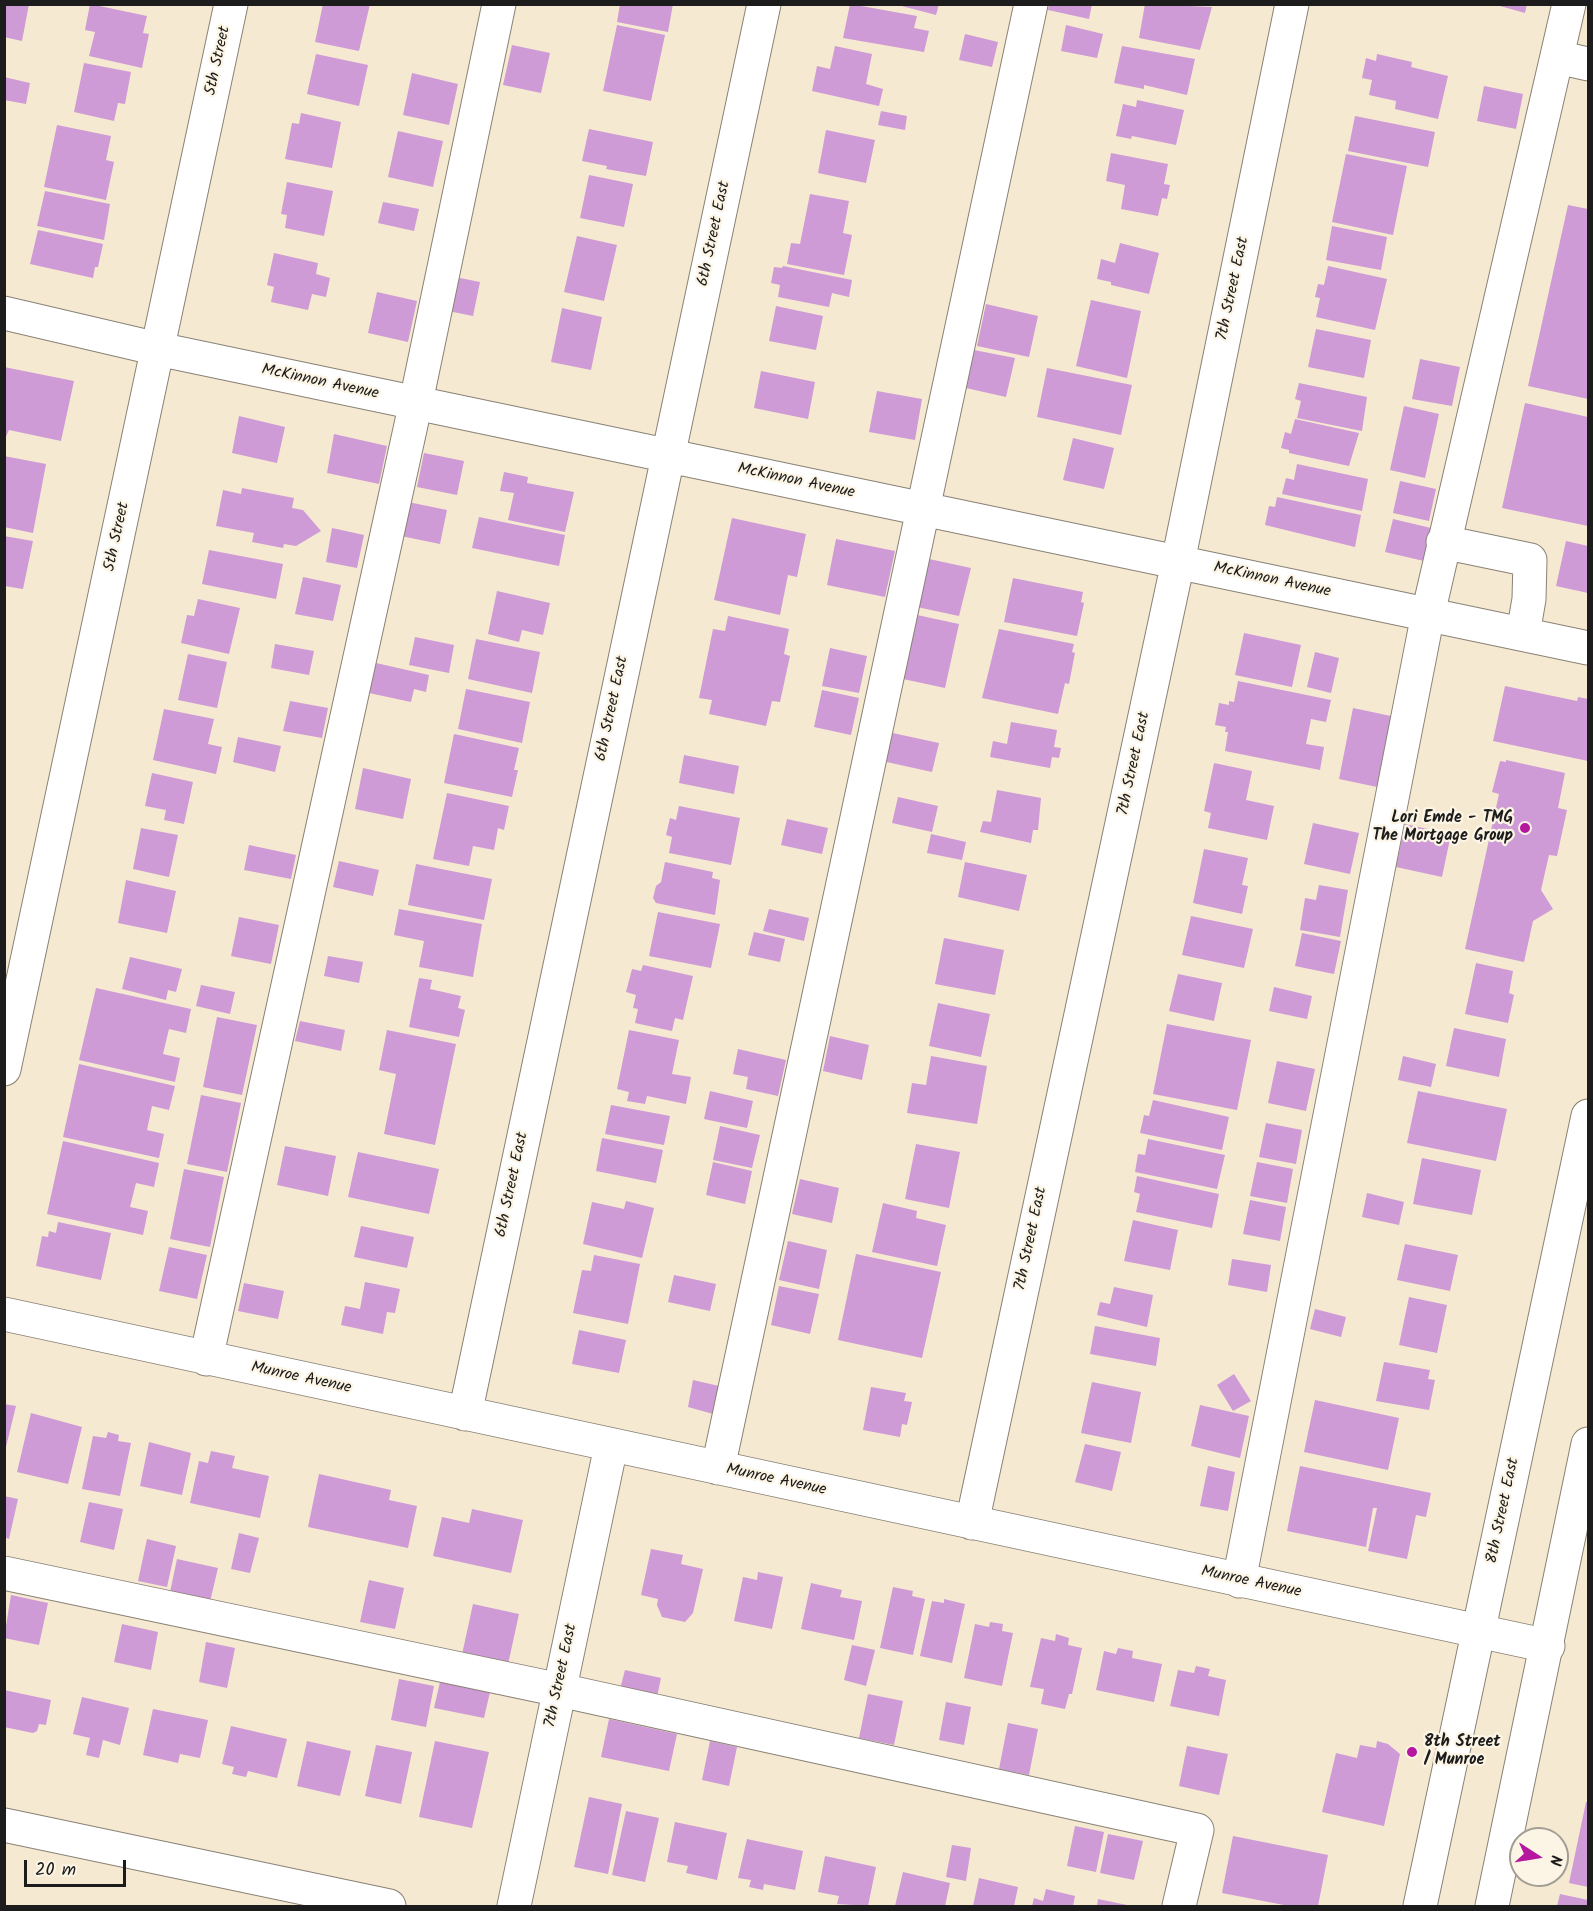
<!DOCTYPE html>
<html>
<head>
<meta charset="utf-8">
<style>
	body { margin:0 }
	#map { position:relative; width:1593px; height:1911px; overflow:hidden; background:#f6e9d1; font-family:Kalam,sans-serif }
	canvas { display:block }
	.frame { position:absolute; inset:0; border:6px solid #1c1c1c; pointer-events:none }
	.north { position:absolute; left:1509px; top:1827px; width:60px; height:60px; box-sizing:border-box; background:#fcf5e5; border:2px solid #a29e95; border-radius:50%; rotate:102deg; font-size:16px; font-weight:700; line-height:24px; text-align:center; color:#1c1c1c }
	.north::after { content:''; display:block; margin:auto; width:21px; height:27px; background:#b5179e; clip-path:polygon(50% 0,100% 100%,50% 72%,0 100%) }
	.scale { position:absolute; left:24px; top:1860px; width:102px; height:27px; box-sizing:border-box; border:3px solid #1c1c1c; border-top:0; padding-left:8px; font-size:18px; line-height:21px; white-space:nowrap; color:#1c1c1c; -webkit-text-stroke:4px #fcf5e5; paint-order:stroke }
</style>
</head>
<body>
<div id="map">
<canvas width="1593" height="1911"></canvas>
<div class="frame"></div>
<div class="north">N</div>
<div class="scale">20 m</div>
</div>
<script>
const context = document.querySelector('canvas').getContext('2d');
context.lineJoin = 'round';
function fill(path, color) { context.fillStyle = color; context.fill(path, 'evenodd'); }
const toPath = rows => new Path2D(rows.map(r => 'M' + r).join(''));
function stroke(path, color, width, dash) { context.strokeStyle = color; context.lineWidth = width; context.lineCap = dash ? 'butt' : 'round'; context.setLineDash(dash || []); context.stroke(path); }
function drawText(font, color, halo, rows, align = 'center') {
  context.font = font + ' Kalam,sans-serif'; context.lineWidth = 4.5; context.setLineDash([]); context.textBaseline = 'middle'; context.strokeStyle = halo; context.fillStyle = color; for (const [text, x, y, turn = 0] of rows) {
    context.save(); context.translate(x, y); context.rotate((+turn || 0) * Math.PI / 180); context.textAlign = isNaN(turn) ? turn : align; if (halo) context.strokeText(text, 0, 0); context.fillText(text, 0, 0); context.restore();
  }
}
fill(toPath([
	[4,4,29,4,22,41,4,37],
	[90,4,147,16,143,33,149,34,142,68,89,56,95,32,85,30],
	[323,4,370,4,359,51,315,42],
	[620,4,673,4,668,32,617,22],
	[850,4,917,16,914,28,929,31,924,52,843,38],
	[894,4,939,4,936,15],
	[1049,4,1092,4,1089,19,1048,10],
	[1145,4,1212,7,1200,50,1139,38],
	[1493,4,1527,4,1525,13],
	[617,25,665,35,651,101,603,91],
	[1066,25,1103,34,1097,58,1061,51],
	[965,34,998,42,992,67,959,60],
	[512,45,550,53,541,93,503,85],
	[835,46,872,54,866,84,883,89,879,106,812,91,817,66,830,69],
	[1122,46,1195,59,1187,95,1144,85,1144,89,1114,83],
	[316,54,368,65,359,106,307,94],
	[1377,54,1412,62,1411,67,1448,76,1438,119,1395,109,1396,101,1369,95,1372,80,1362,78,1366,58,1376,61],
	[84,63,131,72,125,104,118,103,114,121,74,112],
	[412,73,458,84,449,125,403,115],
	[4,77,30,83,26,104,4,100],
	[1484,86,1523,94,1516,129,1477,121],
	[1137,100,1184,110,1176,145,1132,136,1131,139,1116,136,1123,104,1136,107],
	[881,111,907,116,905,130,878,125],
	[301,113,341,122,332,168,285,159,292,123,299,124],
	[1355,116,1435,132,1428,167,1348,151],
	[57,125,111,136,106,160,114,162,106,200,44,187],
	[589,129,653,142,646,176,606,169,607,166,582,161],
	[826,130,875,140,866,183,818,173],
	[398,131,443,141,433,187,388,177],
	[1111,153,1168,164,1164,184,1170,185,1167,199,1162,198,1158,216,1121,209,1125,185,1106,181],
	[1346,154,1407,166,1393,235,1332,222],
	[589,175,633,184,624,227,580,218],
	[287,182,333,191,324,236,285,228,287,215,281,214],
	[45,191,110,204,104,240,37,226],
	[810,194,849,201,843,233,852,235,844,275,787,264,791,243,800,244],
	[383,202,419,209,414,231,378,223],
	[1568,205,1588,209,1588,399,1528,386],
	[1332,226,1387,237,1381,270,1326,260],
	[38,230,103,244,98,267,95,267,93,278,30,264],
	[577,236,617,245,604,301,564,292],
	[1120,243,1159,253,1149,294,1111,285,1111,282,1097,279,1101,259,1115,263],
	[274,253,318,263,316,274,330,278,326,297,312,294,308,310,271,302,274,287,267,285],
	[783,266,852,280,849,297,832,293,829,307,778,297,780,285,771,283,774,267,782,268],
	[1328,266,1387,279,1375,330,1316,317,1320,298,1315,297,1318,284,1324,285],
	[455,277,480,282,473,316,448,311],
	[377,292,417,301,408,342,368,333],
	[1091,300,1141,311,1127,378,1076,366],
	[986,304,1038,316,1029,357,977,346],
	[776,306,823,316,816,350,769,341],
	[562,308,602,317,591,370,551,362],
	[1316,329,1371,340,1364,378,1308,367],
	[974,350,1015,358,1006,397,966,388],
	[1420,359,1460,367,1452,406,1412,399],
	[4,367,74,381,61,441,9,430,4,441],
	[1047,368,1132,385,1121,435,1037,417],
	[761,371,815,382,808,419,754,408],
	[1299,383,1367,397,1362,431,1297,418,1301,401,1295,399],
	[877,391,922,399,915,440,869,432],
	[1525,403,1588,417,1588,526,1502,508],
	[1404,406,1439,414,1425,478,1390,470],
	[239,416,285,427,277,463,232,453],
	[1295,419,1359,433,1349,466,1289,453,1289,450,1281,448,1285,432,1291,434],
	[334,434,387,446,379,484,327,473],
	[1073,438,1114,448,1104,489,1063,480],
	[424,453,464,461,457,495,417,487],
	[4,456,46,464,33,533,4,527],
	[1297,464,1368,479,1362,511,1282,494,1286,478,1294,480],
	[504,472,528,477,527,483,574,492,565,532,508,520,514,493,500,491],
	[1400,481,1436,489,1429,521,1393,513],
	[242,488,294,498,292,508,303,510,321,531,296,546,284,544,283,548,252,542,254,533,216,526,223,490,241,494],
	[1277,497,1361,515,1355,547,1265,525,1269,506,1275,507],
	[408,502,447,510,440,544,401,536],
	[479,517,565,535,559,566,472,548],
	[732,518,806,534,797,577,788,575,780,615,714,600],
	[1393,519,1431,528,1424,561,1385,552],
	[332,528,364,535,357,568,326,562],
	[4,536,33,541,23,589,4,586],
	[836,539,895,551,885,597,827,585],
	[1566,541,1588,546,1588,593,1556,586],
	[209,550,283,564,276,599,202,584],
	[929,559,971,568,959,616,917,607],
	[303,577,341,585,333,621,295,614],
	[1013,578,1083,592,1081,602,1084,603,1077,636,1004,622],
	[497,591,550,603,543,635,522,630,519,642,488,634],
	[198,599,240,608,229,654,181,643,187,615,194,616],
	[917,615,959,624,945,688,903,679],
	[728,616,789,629,784,654,790,656,780,702,772,701,766,726,709,714,712,700,699,698,713,629,725,631],
	[999,629,1074,644,1072,652,1075,653,1069,684,1065,683,1058,714,982,698],
	[1244,633,1301,645,1292,687,1235,675],
	[415,637,454,645,449,673,409,665],
	[476,639,540,652,532,693,468,679],
	[275,644,314,651,309,675,271,668],
	[830,648,867,656,859,693,822,686],
	[1315,652,1339,658,1331,693,1307,687],
	[188,654,227,662,217,708,178,700],
	[376,663,429,675,426,692,414,689,411,702,369,693],
	[1238,681,1331,700,1326,722,1311,719,1306,744,1324,747,1320,770,1225,751,1228,732,1225,732,1226,727,1215,725,1219,703,1229,705,1229,701,1234,702],
	[1505,686,1577,701,1578,697,1588,699,1588,761,1493,741],
	[466,689,530,702,522,743,458,729],
	[822,690,859,698,851,735,814,727],
	[290,701,328,708,322,738,283,731],
	[1353,708,1391,716,1377,787,1339,779],
	[164,709,214,719,208,744,222,747,216,774,153,760],
	[1011,722,1057,730,1054,747,1061,748,1059,758,1052,757,1050,768,990,757,993,741,1007,744],
	[888,732,939,743,932,772,882,761],
	[454,734,519,748,514,770,518,770,512,797,444,783],
	[238,737,281,746,275,772,233,762],
	[684,755,739,766,734,794,679,783],
	[1506,760,1565,773,1558,808,1567,810,1557,856,1549,855,1541,890,1553,909,1533,921,1524,962,1465,949,1499,794,1492,792,1500,761,1506,762],
	[1214,763,1252,771,1246,800,1274,806,1267,840,1208,828,1211,813,1204,811],
	[363,768,411,779,403,819,355,809],
	[152,773,193,782,184,824,164,820,166,810,145,806],
	[997,790,1041,798,1038,830,1033,830,1031,843,980,832,983,821,991,822],
	[447,793,509,806,504,830,498,828,494,850,473,846,469,866,433,859],
	[898,797,938,806,932,832,892,823],
	[679,806,740,818,731,865,669,853,672,837,666,835,670,818,676,820],
	[787,819,828,828,822,854,781,845],
	[1313,823,1359,833,1350,874,1304,864],
	[1405,824,1451,834,1442,877,1396,867],
	[141,828,178,835,169,877,133,869],
	[931,834,966,842,962,860,927,853],
	[249,845,296,855,291,879,244,870],
	[1204,849,1248,858,1242,885,1248,886,1242,914,1193,903],
	[339,861,379,870,373,896,333,887],
	[665,862,713,872,712,878,720,880,715,915,656,903,653,898,656,886,661,882],
	[965,862,1027,875,1019,911,958,897],
	[416,864,492,879,484,920,408,905],
	[126,880,176,891,167,933,118,923],
	[1319,885,1348,890,1340,937,1300,930,1305,898,1316,900],
	[399,909,482,924,473,977,419,967,424,941,394,935],
	[769,909,809,918,804,941,763,931],
	[658,912,720,924,711,968,649,956],
	[1191,916,1253,929,1244,968,1182,955],
	[239,917,279,925,271,964,231,956],
	[754,932,785,939,780,962,748,955],
	[1302,933,1341,941,1334,974,1295,966],
	[944,938,1004,950,995,995,935,984],
	[328,956,363,962,359,983,324,976],
	[130,957,182,969,176,992,168,990,166,1000,122,989],
	[1476,963,1513,971,1509,993,1514,995,1508,1023,1465,1014],
	[643,965,693,976,683,1020,675,1018,672,1031,635,1023,638,1009,633,1008,636,995,626,992,632,969,641,971],
	[1178,974,1222,983,1214,1021,1169,1011],
	[419,978,432,980,430,989,461,996,458,1008,465,1010,459,1037,409,1027],
	[201,985,235,992,230,1014,196,1006],
	[1274,987,1312,996,1307,1019,1269,1011],
	[96,988,191,1009,186,1033,169,1029,163,1054,180,1058,175,1082,79,1060],
	[938,1003,990,1014,981,1057,929,1046],
	[217,1017,257,1025,242,1095,203,1087],
	[300,1021,345,1030,341,1051,295,1041],
	[1167,1024,1251,1040,1237,1110,1153,1094],
	[1454,1028,1506,1039,1499,1077,1446,1066],
	[387,1030,456,1044,435,1145,384,1134,396,1074,379,1070],
	[629,1030,679,1040,672,1074,691,1077,686,1104,647,1096,645,1104,627,1101,629,1092,617,1089],
	[830,1036,869,1045,862,1080,823,1071],
	[738,1049,786,1060,778,1096,746,1089,748,1077,733,1074],
	[931,1056,987,1066,977,1124,907,1113,912,1083,926,1085],
	[1403,1056,1436,1064,1431,1087,1398,1080],
	[1277,1061,1315,1069,1306,1111,1268,1103],
	[79,1064,175,1086,169,1110,152,1106,147,1130,164,1134,159,1158,63,1137],
	[710,1091,753,1101,747,1128,704,1119],
	[1418,1091,1507,1109,1496,1161,1407,1143],
	[201,1095,241,1103,227,1172,187,1164],
	[1153,1100,1229,1117,1222,1150,1140,1133,1144,1115,1149,1116],
	[611,1105,670,1116,664,1145,605,1134],
	[1266,1123,1302,1130,1296,1164,1259,1157],
	[720,1126,760,1135,752,1168,713,1160],
	[602,1138,663,1150,656,1183,596,1171],
	[1148,1139,1225,1155,1217,1189,1135,1172,1138,1154,1145,1155],
	[63,1141,159,1163,154,1187,136,1183,130,1207,148,1211,143,1235,47,1214],
	[916,1144,960,1152,949,1208,905,1199],
	[285,1146,336,1156,328,1196,277,1185],
	[358,1152,439,1169,429,1214,348,1197],
	[1422,1158,1481,1170,1472,1215,1413,1204],
	[713,1162,752,1171,745,1204,706,1195],
	[1257,1162,1293,1169,1287,1203,1250,1196],
	[184,1169,224,1177,210,1247,170,1239],
	[1137,1176,1219,1194,1212,1228,1136,1212,1140,1194,1134,1192],
	[800,1179,839,1188,832,1223,792,1214],
	[1367,1193,1404,1202,1399,1225,1362,1217],
	[1250,1200,1286,1207,1280,1241,1243,1234],
	[626,1201,654,1208,642,1258,583,1244,592,1202,624,1209],
	[883,1203,917,1211,916,1218,946,1225,937,1266,872,1252],
	[1133,1220,1178,1230,1170,1270,1124,1261],
	[58,1222,111,1233,101,1280,36,1266,42,1236,48,1237,49,1231,56,1233],
	[361,1226,414,1237,407,1268,354,1257],
	[788,1241,827,1250,819,1289,779,1280],
	[1405,1244,1458,1255,1450,1291,1397,1280],
	[169,1247,207,1255,197,1299,159,1291],
	[856,1254,941,1272,922,1358,838,1340],
	[594,1255,640,1264,628,1324,573,1313,582,1270,591,1271],
	[1232,1259,1271,1265,1267,1292,1228,1285],
	[674,1275,716,1284,710,1311,668,1302],
	[365,1282,400,1289,395,1313,387,1312,383,1334,341,1325,345,1306,360,1309],
	[244,1283,284,1291,278,1319,238,1311],
	[779,1286,819,1294,810,1334,771,1325],
	[1114,1287,1153,1295,1147,1327,1097,1315,1100,1302,1110,1304],
	[1409,1297,1447,1305,1437,1353,1399,1345],
	[1315,1309,1346,1317,1341,1337,1310,1329],
	[1095,1326,1160,1338,1156,1366,1090,1354],
	[579,1330,626,1340,619,1373,572,1364],
	[1384,1362,1430,1370,1428,1379,1435,1380,1429,1410,1376,1401],
	[1234,1374,1251,1401,1233,1411,1217,1385],
	[693,1380,719,1386,713,1414,688,1407],
	[1092,1382,1141,1392,1131,1443,1081,1433],
	[871,1387,906,1393,904,1401,912,1402,907,1425,902,1424,900,1437,863,1430],
	[1315,1400,1399,1418,1388,1470,1304,1452],
	[4,1404,16,1406,5,1451,4,1451],
	[1200,1405,1249,1416,1240,1458,1191,1446],
	[31,1413,82,1427,68,1484,17,1472],
	[108,1432,119,1435,118,1441,131,1443,120,1496,82,1489,93,1436,106,1438],
	[149,1442,191,1453,182,1495,140,1486],
	[1085,1444,1121,1452,1112,1491,1075,1482],
	[211,1451,235,1456,232,1468,269,1476,260,1518,190,1503,199,1461,208,1463],
	[1208,1466,1235,1472,1228,1511,1200,1506],
	[1300,1466,1431,1493,1426,1517,1416,1515,1407,1559,1368,1551,1377,1508,1373,1508,1366,1547,1287,1531],
	[319,1474,391,1490,389,1500,417,1506,408,1548,308,1527],
	[4,1496,18,1499,9,1539,4,1537],
	[89,1502,123,1509,114,1550,80,1542],
	[472,1509,523,1520,511,1573,433,1556,442,1517,469,1523],
	[239,1533,259,1538,250,1573,231,1569],
	[147,1539,176,1546,167,1587,138,1581],
	[651,1549,683,1555,681,1564,703,1569,693,1613,685,1622,662,1617,657,1605,658,1599,641,1595],
	[177,1559,218,1568,209,1606,169,1597],
	[758,1572,783,1577,772,1629,734,1621,743,1577,757,1580],
	[369,1580,404,1588,395,1629,360,1622],
	[811,1583,842,1590,840,1597,862,1601,854,1640,801,1629],
	[893,1587,913,1591,912,1596,925,1599,913,1655,880,1648],
	[11,1595,48,1603,39,1645,4,1638],
	[944,1599,965,1604,952,1663,920,1656,932,1601,944,1603],
	[473,1604,519,1614,507,1669,461,1659],
	[990,1622,1003,1624,1002,1631,1013,1633,1002,1686,964,1678,975,1624,989,1627],
	[122,1624,158,1632,151,1670,114,1662],
	[1056,1634,1069,1638,1068,1645,1082,1648,1072,1694,1069,1694,1065,1709,1041,1704,1044,1689,1030,1687,1041,1638,1055,1641],
	[206,1642,235,1648,227,1688,199,1682],
	[852,1645,875,1650,866,1686,844,1680],
	[1118,1648,1133,1651,1132,1658,1162,1664,1154,1702,1096,1690,1104,1651,1116,1654],
	[1196,1666,1210,1669,1208,1676,1226,1680,1219,1716,1170,1706,1178,1670,1194,1673],
	[625,1670,661,1678,657,1697,620,1689],
	[399,1679,434,1686,426,1727,391,1720],
	[440,1682,490,1692,484,1718,434,1708],
	[4,1690,51,1700,46,1725,39,1724,37,1731,33,1733,4,1727],
	[868,1694,903,1701,894,1745,859,1738],
	[82,1697,129,1708,120,1745,103,1740,99,1758,86,1755,90,1738,73,1734],
	[946,1702,971,1707,964,1745,939,1740],
	[153,1709,208,1720,200,1758,180,1754,178,1763,143,1755],
	[609,1719,677,1734,669,1771,601,1757],
	[1008,1723,1038,1729,1029,1775,999,1769],
	[231,1726,287,1739,277,1778,248,1771,246,1777,232,1774,234,1767,222,1764],
	[307,1741,351,1751,340,1796,297,1786],
	[435,1741,489,1752,472,1828,419,1817],
	[710,1741,737,1747,729,1786,702,1780],
	[1377,1741,1388,1744,1400,1754,1384,1826,1322,1812,1336,1753,1357,1758,1360,1745,1376,1748],
	[376,1745,412,1752,401,1804,365,1796],
	[1187,1746,1228,1754,1219,1795,1179,1786],
	[589,1797,622,1804,608,1874,574,1867],
	[1586,1802,1588,1802,1588,1887,1569,1883],
	[626,1811,659,1818,645,1882,612,1875],
	[675,1822,727,1833,717,1880,686,1873,688,1866,667,1862],
	[1075,1826,1104,1832,1096,1872,1067,1866],
	[1108,1834,1143,1841,1134,1880,1100,1873],
	[1233,1836,1328,1855,1318,1906,1289,1906,1222,1893],
	[747,1839,803,1851,795,1890,764,1884,763,1890,749,1887,751,1880,738,1878],
	[952,1845,971,1848,966,1881,946,1877],
	[825,1856,876,1867,868,1906,837,1904,839,1896,818,1892],
	[903,1872,950,1883,945,1906,895,1906],
	[979,1878,1018,1887,1014,1906,973,1906],
	[1046,1889,1075,1896,1073,1906,1032,1906,1034,1898,1043,1901],
	[1560,1894,1588,1900,1588,1906,1557,1906],
	[1098,1899,1127,1905,1127,1906,1097,1906]
]), '#ce9bd6');
const minor = toPath([
	[1557,57,1588,64],
	[4,313,158,349,1588,648],
	[1443,542,1530,560,1529,599,1523,634],
	[4,1069,231,4],
	[4,1314,1548,1646],
	[206,1359,416,402,499,4],
	[465,1414,764,4],
	[718,1468,1031,4],
	[972,1523,1178,562,1292,4],
	[4,1573,560,1690,1197,1830,1179,1906],
	[1239,1581,1428,614,1569,4],
	[4,1825,389,1906],
	[514,1906,611,1446]
]);
const major = toPath([
	[1420,1906,1588,1116],
	[1492,1906,1588,1444]
]);
stroke(minor, '#898276', 35);
stroke(major, '#898276', 35);
stroke(minor, '#fff', 33);
stroke(major, '#fff', 33);
for (const [x, y, r, color] of [
	[1525,828,6,"#b5179e"],
	[1412,1752,6,"#b5179e"]
]) { const dot = new Path2D(); dot.arc(x, y, r, 0, 2 * Math.PI); context.fillStyle = color; context.fill(dot); stroke(dot, '#fcf5e5', 2); }
drawText('16px', '#1c1c1c', '#fcf5e5', [
	["5th Street",219,61,-78],
	["6th Street East",715,234,-78],
	["7th Street East",1234,289,-78],
	["McKinnon Avenue",320,383,12],
	["McKinnon Avenue",796,482,12],
	["5th Street",118,537,-78],
	["McKinnon Avenue",1272,581,12],
	["6th Street East",613,709,-78],
	["7th Street East",1135,764,-78],
	["6th Street East",513,1185,-78],
	["7th Street East",1032,1239,-78],
	["Munroe Avenue",301,1379,12],
	["Munroe Avenue",776,1481,12],
	["8th Street East",1504,1511,-78],
	["Munroe Avenue",1251,1583,12],
	["7th Street East",562,1676,-78]
]);
drawText('bold 16px', '#1c1c1c', '#fcf5e5', [
	["Lori Emde - TMG",1513,819],
	["The Mortgage Group",1513,837],
	["8th Street",1424,1743,"left"],
	["/ Munroe",1424,1761,"left"]
], 'right');
</script>
</body>
</html>
